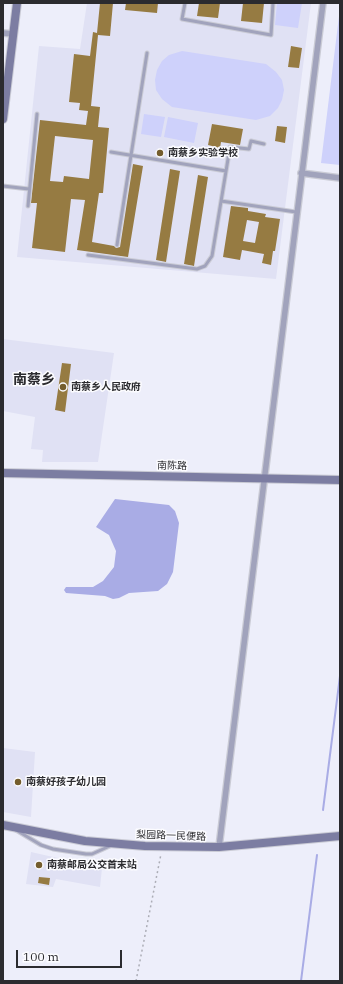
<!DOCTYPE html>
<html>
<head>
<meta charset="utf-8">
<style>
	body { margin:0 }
	#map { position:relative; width:343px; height:984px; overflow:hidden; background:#edeefa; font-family:"IBM Plex Serif",serif }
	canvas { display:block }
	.frame { position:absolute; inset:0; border:4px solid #2b2b2f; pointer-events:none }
	.scale { position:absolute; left:16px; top:950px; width:106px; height:18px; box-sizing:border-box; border:2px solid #2b2b2f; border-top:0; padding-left:5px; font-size:12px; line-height:14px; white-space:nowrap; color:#2b2b2f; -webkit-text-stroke:3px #fcfcff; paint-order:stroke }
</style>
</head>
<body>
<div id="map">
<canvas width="343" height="984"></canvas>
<div class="frame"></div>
<div class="scale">100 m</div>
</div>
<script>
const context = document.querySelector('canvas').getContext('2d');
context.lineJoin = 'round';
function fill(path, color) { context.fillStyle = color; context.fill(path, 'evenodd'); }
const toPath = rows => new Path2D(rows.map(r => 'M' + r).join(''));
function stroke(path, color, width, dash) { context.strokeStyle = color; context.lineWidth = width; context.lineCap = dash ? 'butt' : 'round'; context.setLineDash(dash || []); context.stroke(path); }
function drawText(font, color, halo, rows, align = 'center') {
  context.font = font + ' "IBM Plex Serif","Noto Sans SC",serif'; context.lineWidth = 3; context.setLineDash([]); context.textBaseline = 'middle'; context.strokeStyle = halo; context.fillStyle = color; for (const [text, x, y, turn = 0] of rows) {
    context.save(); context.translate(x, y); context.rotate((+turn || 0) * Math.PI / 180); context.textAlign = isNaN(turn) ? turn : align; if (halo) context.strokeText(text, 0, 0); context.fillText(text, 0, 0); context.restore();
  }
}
fill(toPath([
	[87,3,311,3,276,279,17,257,39,46,80,49],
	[3,339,114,353,98,462,42,462,43,450,31,449,35,417,3,411],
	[3,748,35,752,31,817,3,812],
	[31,852,102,868,100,887,56,879,53,887,26,884]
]), '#e0e1f4');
fill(toPath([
	[277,3,302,3,298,28,275,25],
	[340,8,340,165,321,163],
	[182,51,266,64,276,72,282,80,284,90,282,100,278,108,270,116,256,120,172,107,162,99,156,90,155,80,157,70,162,61,169,55],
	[144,114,165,117,161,137,141,134],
	[168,117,198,123,194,143,164,137]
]), '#ced1fb');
fill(toPath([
	[115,499,169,505,175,511,179,523,173,572,167,584,158,591,129,593,119,598,113,599,105,596,66,593,64,590,66,587,93,587,103,581,114,567,116,551,109,535,96,527]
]), '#a9ace5');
stroke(toPath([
	[323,810,340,676],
	[301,981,317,855]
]), '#a9ace5', 2);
fill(toPath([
	[100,3,113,3,110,36,98,35,91,106,100,107,98,127,109,128,103,193,99,193,92,242,114,246,116,248,120,247,133,164,143,166,128,257,77,250,85,200,71,199,65,252,32,248,37,203,31,203,40,120,86,125,88,111,79,110,80,103,69,102,74,54,90,56,93,32,97,33],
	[55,136,93,140,89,179,64,176,63,182,50,181],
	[126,3,158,3,157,13,125,10],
	[199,3,220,3,218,18,197,16],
	[243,3,264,3,262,23,241,21],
	[291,46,302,48,299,68,288,67],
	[212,124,243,129,240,145,221,142,220,148,208,145],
	[277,126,287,127,285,143,275,141],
	[170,169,180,171,166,262,156,260],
	[198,175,208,177,194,266,184,264],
	[231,206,248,208,248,211,266,214,265,217,280,219,275,251,273,251,271,265,262,263,264,254,242,250,240,260,223,257],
	[247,220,259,222,255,243,243,241],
	[62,363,71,364,65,412,55,410],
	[39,877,50,878,49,885,38,883]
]), '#967b42');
const lane = toPath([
	[185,3,182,19,271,35,273,3],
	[111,152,226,171],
	[3,186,29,189],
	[221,201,296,212],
	[28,206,37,114],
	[117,245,147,53],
	[88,255,197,269,205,266,212,256,230,147,249,149,251,141,264,144],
	[16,830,41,845,53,849,86,854,92,854,112,845]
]);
const street = toPath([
	[3,33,13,34],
	[301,173,340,178],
	[219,847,323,3]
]);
const secondary = toPath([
	[3,119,17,3],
	[3,473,340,480],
	[3,825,85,841,145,846,219,847,340,836]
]);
stroke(lane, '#cacbd5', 5);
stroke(street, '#cacbd5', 8);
stroke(secondary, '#cacbd5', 10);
stroke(toPath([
	[136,981,161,854]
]), '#acadb6', 1.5, [2, 3]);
stroke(lane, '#a1a3bc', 3);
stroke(street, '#a1a3bc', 5.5);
stroke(secondary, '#7c7da2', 8);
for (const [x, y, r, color] of [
	[160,153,4,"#745d2d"],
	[63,387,4,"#745d2d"],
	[18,782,4,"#745d2d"],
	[39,865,4,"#745d2d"]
]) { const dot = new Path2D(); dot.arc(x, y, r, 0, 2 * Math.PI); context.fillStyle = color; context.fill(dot); stroke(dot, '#fcfcff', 1.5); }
drawText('bold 10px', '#2b2b2f', '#fcfcff', [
	["南蔡乡实验学校",168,153],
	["南蔡乡人民政府",71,387],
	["南蔡好孩子幼儿园",26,782],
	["南蔡邮局公交首末站",47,865]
], 'left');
drawText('10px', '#2b2b2f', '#fcfcff', [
	["南陈路",172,466,1],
	["梨园路一民便路",171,836,2]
]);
drawText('bold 14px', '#2b2b2f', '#fcfcff', [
	["南蔡乡",34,380]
]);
</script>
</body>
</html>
